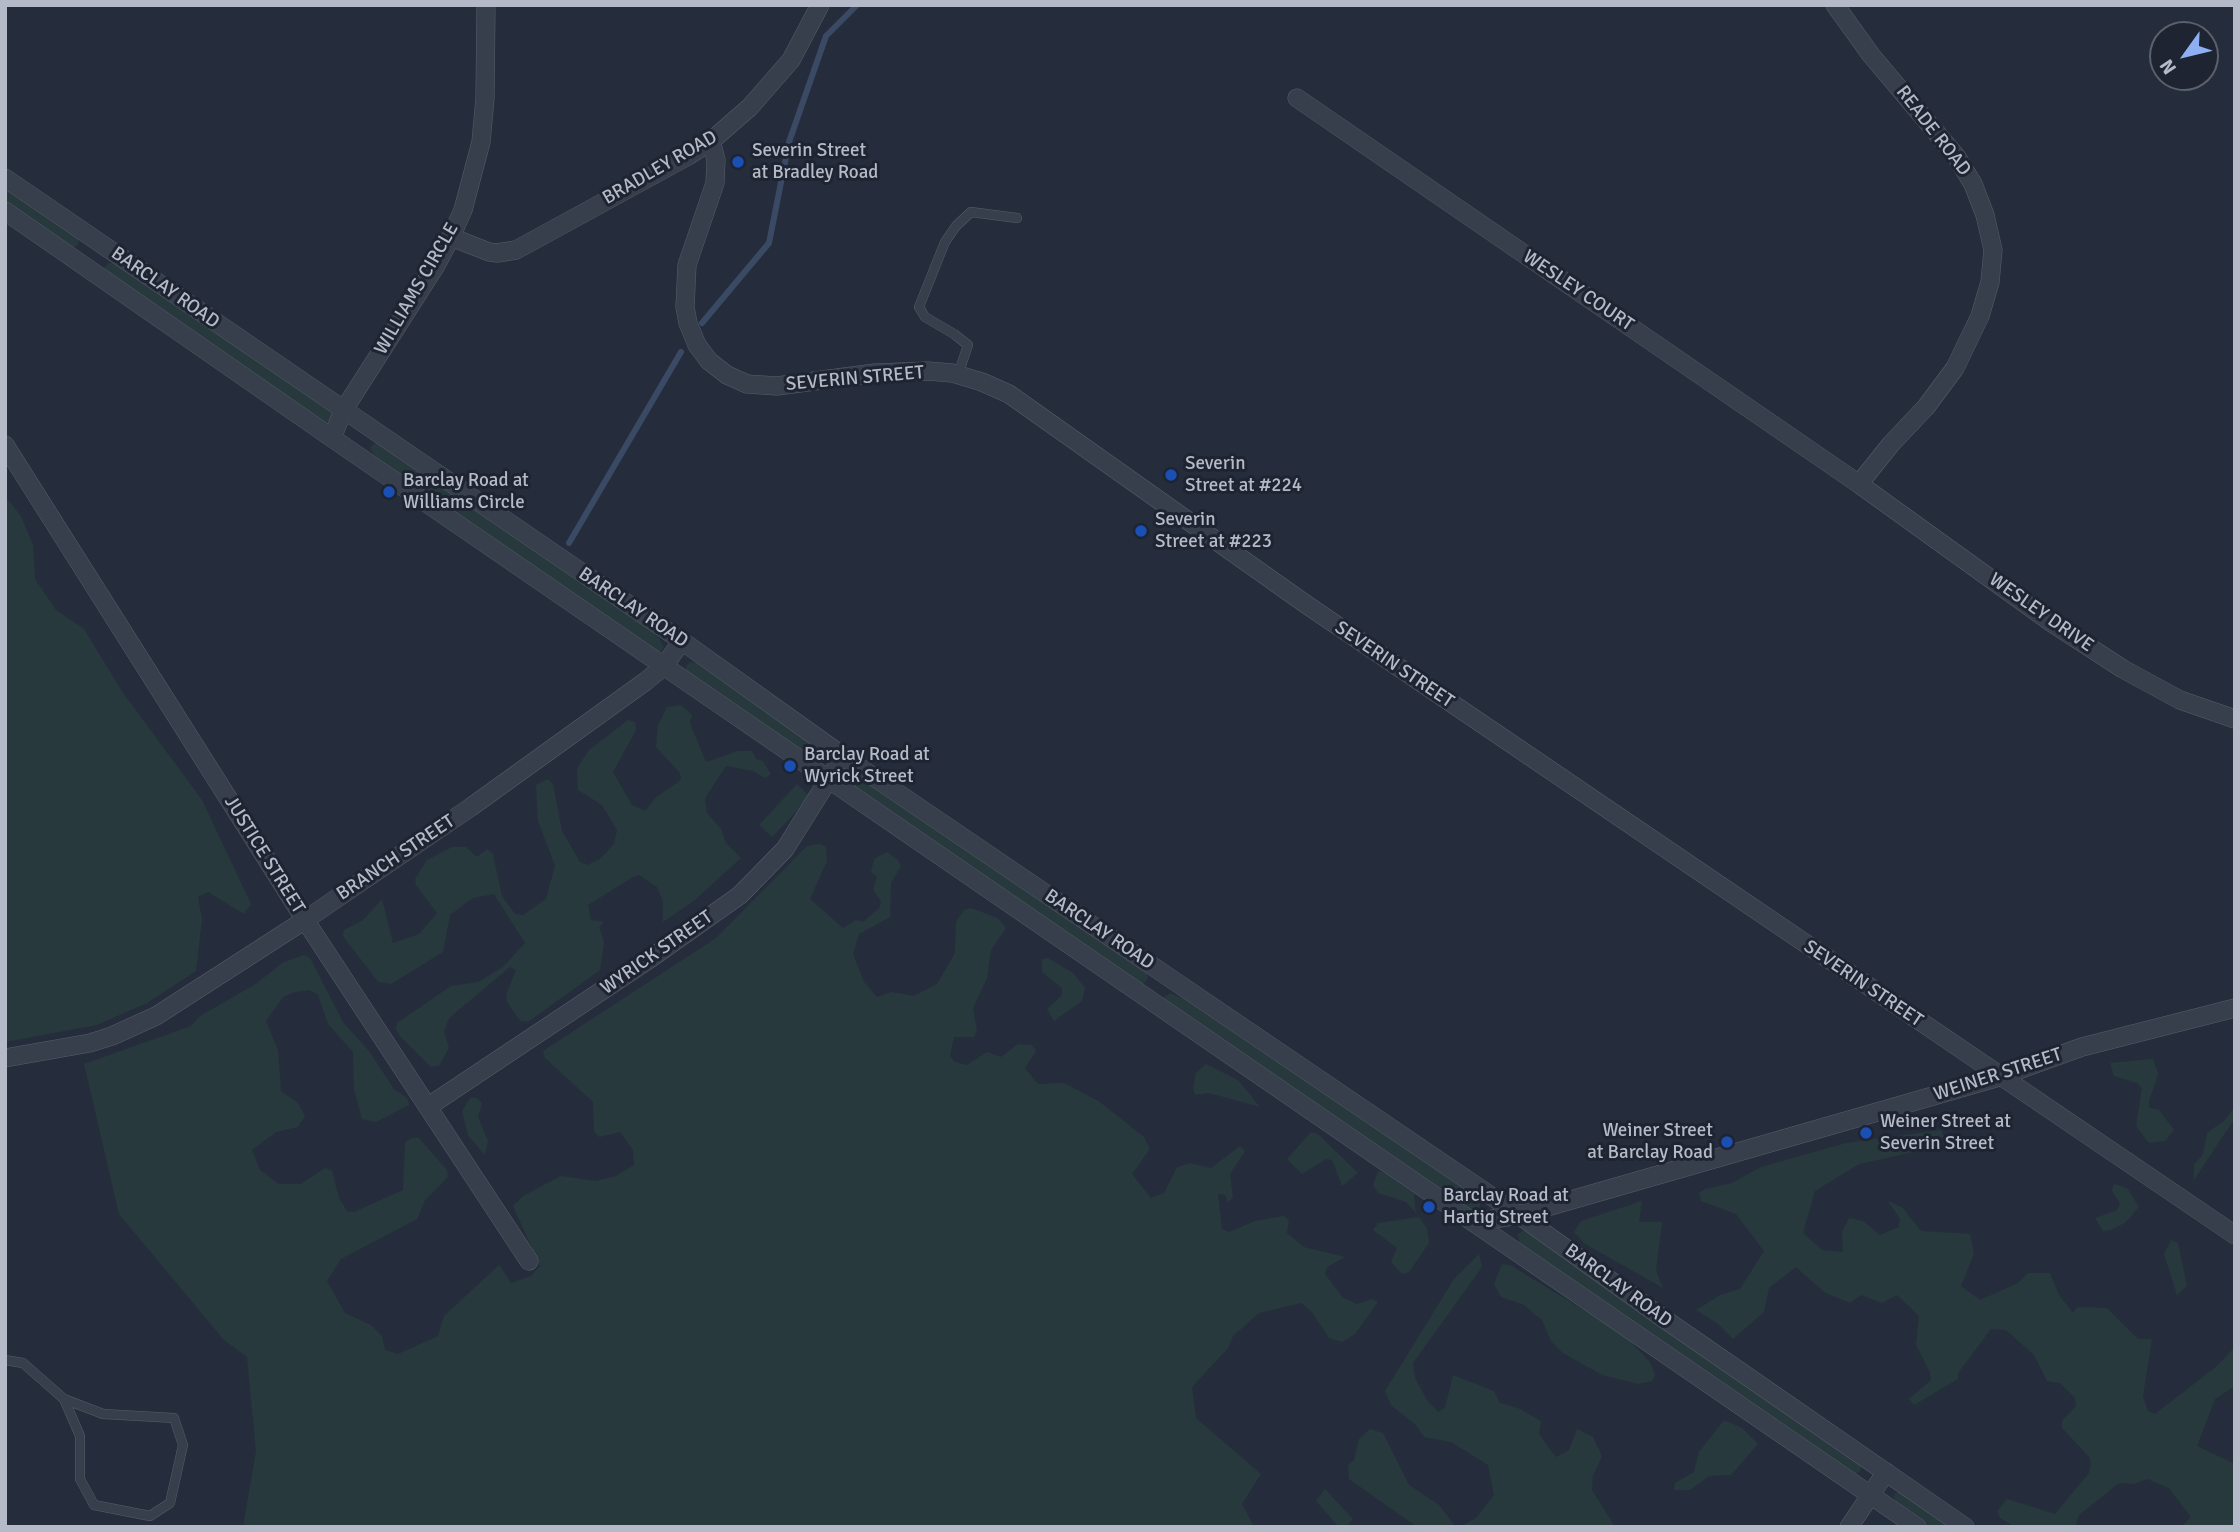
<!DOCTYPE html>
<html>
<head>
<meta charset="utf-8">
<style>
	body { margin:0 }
	#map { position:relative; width:2240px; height:1532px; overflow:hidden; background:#252d3c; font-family:Signika,sans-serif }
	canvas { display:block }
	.frame { position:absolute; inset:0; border:7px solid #b4bac7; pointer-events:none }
	.north { position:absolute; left:2149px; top:21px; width:70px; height:70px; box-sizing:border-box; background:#1e2431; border:2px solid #5a606d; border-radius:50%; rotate:236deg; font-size:19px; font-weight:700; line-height:28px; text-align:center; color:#b4bac7 }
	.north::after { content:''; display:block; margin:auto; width:24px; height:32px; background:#8eaff2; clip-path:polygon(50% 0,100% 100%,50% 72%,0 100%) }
</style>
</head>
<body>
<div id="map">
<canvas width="2240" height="1532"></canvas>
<div class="frame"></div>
<div class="north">N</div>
</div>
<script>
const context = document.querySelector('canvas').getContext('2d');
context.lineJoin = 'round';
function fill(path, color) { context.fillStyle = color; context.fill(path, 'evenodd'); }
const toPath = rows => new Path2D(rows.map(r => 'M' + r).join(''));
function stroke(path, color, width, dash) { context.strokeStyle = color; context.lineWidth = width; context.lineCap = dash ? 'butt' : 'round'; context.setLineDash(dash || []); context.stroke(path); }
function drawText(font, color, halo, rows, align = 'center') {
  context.font = font + ' Signika,sans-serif'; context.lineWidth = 6; context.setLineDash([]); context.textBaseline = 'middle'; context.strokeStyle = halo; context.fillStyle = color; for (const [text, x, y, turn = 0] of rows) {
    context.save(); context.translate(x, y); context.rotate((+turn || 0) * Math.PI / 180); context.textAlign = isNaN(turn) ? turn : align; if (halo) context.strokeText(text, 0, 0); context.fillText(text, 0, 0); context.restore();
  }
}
fill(toPath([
	[5,187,74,235,79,240,78,245,72,249,5,205],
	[108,263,113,263,323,402,335,413,335,420,328,423,324,422,106,271,104,268],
	[376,443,380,443,643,624,659,638,664,647,661,651,658,653,379,461,371,450,371,446],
	[5,496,21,516,33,545,35,579,56,610,84,629,121,690,202,800,251,904,244,914,208,892,198,897,202,919,196,971,147,1003,97,1025,5,1042],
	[690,662,699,663,814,744,815,754,811,757,686,671,686,666],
	[681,705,692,715,690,723,706,762,738,751,752,751,756,759,763,761,771,774,765,778,753,771,726,766,705,798,707,813,721,829,726,843,741,858,695,900,663,922,663,901,657,887,639,875,633,877,588,905,591,920,604,922,599,927,604,942,600,970,528,1022,520,1021,507,1002,506,995,516,970,510,967,449,1018,444,1032,449,1048,439,1066,431,1067,400,1036,396,1029,397,1023,451,986,478,982,503,967,525,943,494,894,473,898,450,915,443,952,391,984,378,982,343,936,344,930,363,920,382,899,393,943,419,934,437,913,416,885,415,879,427,860,452,847,466,847,477,857,487,849,493,854,502,896,515,914,523,915,546,899,555,866,538,821,536,785,548,779,553,784,562,831,580,862,587,865,600,859,614,844,617,830,602,805,578,790,577,768,589,750,628,720,635,722,636,730,613,772,632,805,645,811,656,797,681,780,680,773,656,747,658,725,667,707],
	[852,771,1145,971,1148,976,1146,981,1142,985,841,778,843,774],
	[797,784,810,797,772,837,759,825],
	[820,844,826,847,827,861,810,899,843,928,856,920,863,922,879,908,881,901,873,890,877,877,871,872,874,859,887,852,898,860,901,866,891,883,890,917,859,934,853,954,864,982,877,997,892,992,914,996,937,984,955,953,956,922,964,910,971,908,998,918,1006,928,991,950,987,978,973,1008,977,1030,974,1037,954,1037,950,1056,955,1062,967,1065,987,1052,1001,1057,1018,1044,1032,1045,1036,1051,1025,1068,1038,1084,1064,1083,1100,1102,1144,1137,1150,1149,1132,1174,1151,1198,1164,1193,1177,1167,1190,1163,1211,1168,1240,1146,1245,1151,1230,1174,1233,1197,1228,1203,1225,1195,1218,1194,1222,1229,1229,1232,1255,1221,1284,1216,1289,1220,1287,1233,1304,1247,1345,1257,1327,1267,1325,1274,1343,1298,1357,1304,1372,1299,1378,1302,1355,1334,1342,1342,1329,1338,1312,1312,1301,1303,1259,1313,1233,1336,1228,1348,1192,1387,1196,1418,1261,1474,1242,1504,1254,1527,243,1527,256,1451,247,1357,224,1340,119,1214,84,1064,191,1026,200,1016,254,985,284,962,304,955,310,958,343,1022,369,1051,394,1089,407,1098,409,1105,376,1122,362,1119,354,1089,353,1052,328,1024,318,995,309,990,295,992,283,997,266,1021,278,1050,281,1091,298,1103,305,1116,298,1127,276,1132,252,1150,260,1170,279,1184,301,1184,325,1168,332,1171,339,1198,347,1211,354,1212,403,1190,405,1142,412,1138,419,1138,447,1170,448,1177,425,1200,417,1219,341,1259,327,1281,345,1313,371,1325,382,1336,385,1350,398,1354,438,1336,444,1316,499,1265,511,1283,531,1276,540,1266,513,1206,523,1196,561,1176,596,1181,616,1176,634,1165,633,1150,620,1132,599,1137,594,1131,593,1102,545,1058,543,1051,716,938,807,846],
	[1048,958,1073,973,1085,988,1082,1001,1054,1021,1047,1009,1062,995,1062,988,1042,972,1042,959],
	[1170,993,1191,1002,1476,1196,1480,1203,1480,1208,1472,1213,1165,1002,1164,997],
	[2153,1059,2158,1074,2149,1101,2149,1108,2159,1110,2174,1130,2165,1141,2149,1143,2136,1126,2142,1088,2137,1083,2114,1076,2110,1063],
	[1206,1064,1238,1080,1260,1107,1209,1093,1195,1095,1193,1088,1196,1073],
	[470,1098,477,1098,482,1103,478,1117,488,1141,485,1155,468,1135,462,1111],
	[2235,1107,2235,1118,2194,1180,2194,1165,2203,1154,2207,1133,2225,1120],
	[1941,1130,1944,1136,1928,1149,1859,1164,1815,1191,1803,1233,1822,1250,1843,1252,1842,1232,1849,1218,1863,1221,1880,1235,1899,1227,1900,1219,1887,1200,1903,1208,1921,1231,1970,1234,1974,1254,1961,1286,1980,1300,2018,1283,2028,1273,2050,1273,2059,1295,2073,1313,2077,1307,2107,1308,2138,1339,2152,1339,2143,1396,2148,1411,2155,1414,2217,1366,2235,1347,2235,1386,2215,1399,2197,1446,2235,1464,2235,1527,2181,1527,2191,1517,2169,1488,2147,1479,2134,1484,2119,1483,2079,1515,2075,1527,2015,1527,2000,1518,1997,1511,2007,1499,2055,1514,2089,1473,2091,1465,2090,1458,2062,1428,2062,1421,2076,1406,2075,1398,2060,1383,2047,1381,2034,1355,2006,1330,1991,1329,1958,1373,1958,1379,1914,1405,1909,1399,1931,1380,1930,1372,1916,1345,1919,1316,1897,1295,1882,1303,1861,1295,1850,1303,1824,1292,1796,1267,1769,1288,1764,1312,1733,1339,1717,1323,1696,1310,1720,1295,1740,1289,1764,1251,1736,1214,1701,1201,1699,1193,1705,1189,1732,1183,1761,1167,1846,1143],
	[1311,1132,1318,1134,1358,1173,1342,1186,1332,1160,1326,1159,1302,1174,1287,1159],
	[1378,1171,1385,1173,1414,1194,1416,1213,1406,1202,1378,1193,1373,1185],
	[2114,1184,2127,1188,2139,1207,2125,1223,2111,1230,2103,1231,2095,1218,2117,1210,2120,1203,2112,1191],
	[1642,1201,1639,1222,1662,1222,1656,1270,1663,1288,1585,1244,1574,1232,1581,1221],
	[1419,1217,1427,1229,1429,1243,1409,1272,1402,1274,1391,1262,1397,1248,1373,1230,1378,1223],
	[1525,1229,1861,1465,1860,1472,1855,1474,1520,1245,1518,1234],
	[2171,1240,2178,1243,2187,1286,2177,1295,2164,1254],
	[1479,1254,1482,1267,1413,1363,1415,1378,1427,1400,1438,1412,1445,1408,1453,1375,1494,1391,1500,1403,1520,1409,1541,1421,1539,1434,1556,1457,1569,1450,1577,1429,1593,1437,1602,1456,1593,1476,1592,1490,1615,1527,1459,1527,1476,1518,1494,1495,1488,1465,1451,1442,1424,1437,1416,1425,1391,1405,1385,1391,1454,1279],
	[1502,1264,1510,1265,1623,1334,1650,1362,1655,1375,1652,1381,1638,1384,1602,1375,1563,1353,1551,1341,1542,1320,1524,1305,1501,1297,1494,1284],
	[1724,1420,1742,1428,1758,1444,1731,1475,1709,1476,1690,1490,1674,1490,1675,1483,1694,1472,1699,1452],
	[1370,1429,1383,1433,1409,1485,1439,1505,1456,1527,1417,1527,1349,1479,1348,1465,1354,1460,1359,1439],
	[1325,1489,1353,1519,1346,1527,1339,1527,1316,1501],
	[1901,1492,1957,1527,1930,1527,1898,1505,1894,1498,1895,1493]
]), '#27393d');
stroke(toPath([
	[702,323,769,243,789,142,826,36,857,5],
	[569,543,681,352]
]), '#3b4a64', 6);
const service = toPath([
	[958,375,968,345,954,334,925,317,919,307,945,242,956,226,971,212,1017,218],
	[5,1360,23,1363,64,1399,103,1414,174,1418,183,1445,170,1503,150,1516,94,1505,80,1479,80,1436,64,1399]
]);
const minor = toPath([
	[1835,5,1871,55,1956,156,1973,184,1985,215,1993,250,1990,282,1980,316,1955,368,1926,407,1891,444,1859,484],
	[1297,98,1859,484,2052,623,2123,669,2180,700,2235,719],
	[711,141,716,160,715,183,687,265,685,307,688,323,697,345,709,361,727,375,747,384,777,386,875,373,928,371,952,373,982,382,1009,394,1307,605,2235,1235],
	[5,178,682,641,843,756,1519,1215,1660,1316,1965,1527],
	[5,211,332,438,1917,1527],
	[451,237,489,252,497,253,516,250,688,156,711,141,750,107,791,60,820,5],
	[332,438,343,411,435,267,451,237,463,210,481,142,485,98,486,5],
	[5,445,305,920,529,1261],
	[5,1058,90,1043,112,1036,156,1016,305,920,471,807,646,681,664,666,682,641],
	[429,1106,654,956,740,895,785,849,835,769],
	[1473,1222,1519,1215,1999,1077,2082,1047,2235,1008],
	[1849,1527,1886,1472]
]);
stroke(service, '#575d6a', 10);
stroke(minor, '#575d6a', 19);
stroke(service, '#383f4c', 9);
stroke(minor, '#383f4c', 18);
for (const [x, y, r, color] of [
	[738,162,7,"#1a4fb4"],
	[1171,475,7,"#1a4fb4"],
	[389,492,7,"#1a4fb4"],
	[1141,531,7,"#1a4fb4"],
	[790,766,7,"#1a4fb4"],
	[1866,1133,7,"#1a4fb4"],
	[1727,1142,7,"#1a4fb4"],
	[1429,1207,7,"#1a4fb4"]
]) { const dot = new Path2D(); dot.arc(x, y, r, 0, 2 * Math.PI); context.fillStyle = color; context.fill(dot); stroke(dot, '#1e2431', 2.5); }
drawText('19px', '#b4bac7', '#1e2431', [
	["READE ROAD",1933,131,52],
	["BRADLEY ROAD",660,168,-30],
	["BARCLAY ROAD",165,288,35],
	["WILLIAMS CIRCLE",417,289,-60],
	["WESLEY COURT",1578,291,34],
	["SEVERIN STREET",855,379,-5],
	["BARCLAY ROAD",633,608,34],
	["WESLEY DRIVE",2041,613,35],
	["SEVERIN STREET",1394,665,34],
	["JUSTICE STREET",264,855,58],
	["BRANCH STREET",396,858,-34],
	["BARCLAY ROAD",1099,930,34],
	["WYRICK STREET",657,953,-35],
	["SEVERIN STREET",1863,984,34],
	["WEINER STREET",1998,1075,-18],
	["BARCLAY ROAD",1618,1286,36]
]);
drawText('19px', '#b4bac7', '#1e2431', [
	["Severin Street",752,151],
	["at Bradley Road",752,173],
	["Severin",1185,464],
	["Street at #224",1185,486],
	["Barclay Road at",403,481],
	["Williams Circle",403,503],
	["Severin",1155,520],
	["Street at #223",1155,542],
	["Barclay Road at",804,755],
	["Wyrick Street",804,777],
	["Weiner Street at",1880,1122],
	["Severin Street",1880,1144],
	["Weiner Street",1713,1131,"right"],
	["at Barclay Road",1713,1153,"right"],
	["Barclay Road at",1443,1196],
	["Hartig Street",1443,1218]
], 'left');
</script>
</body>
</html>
